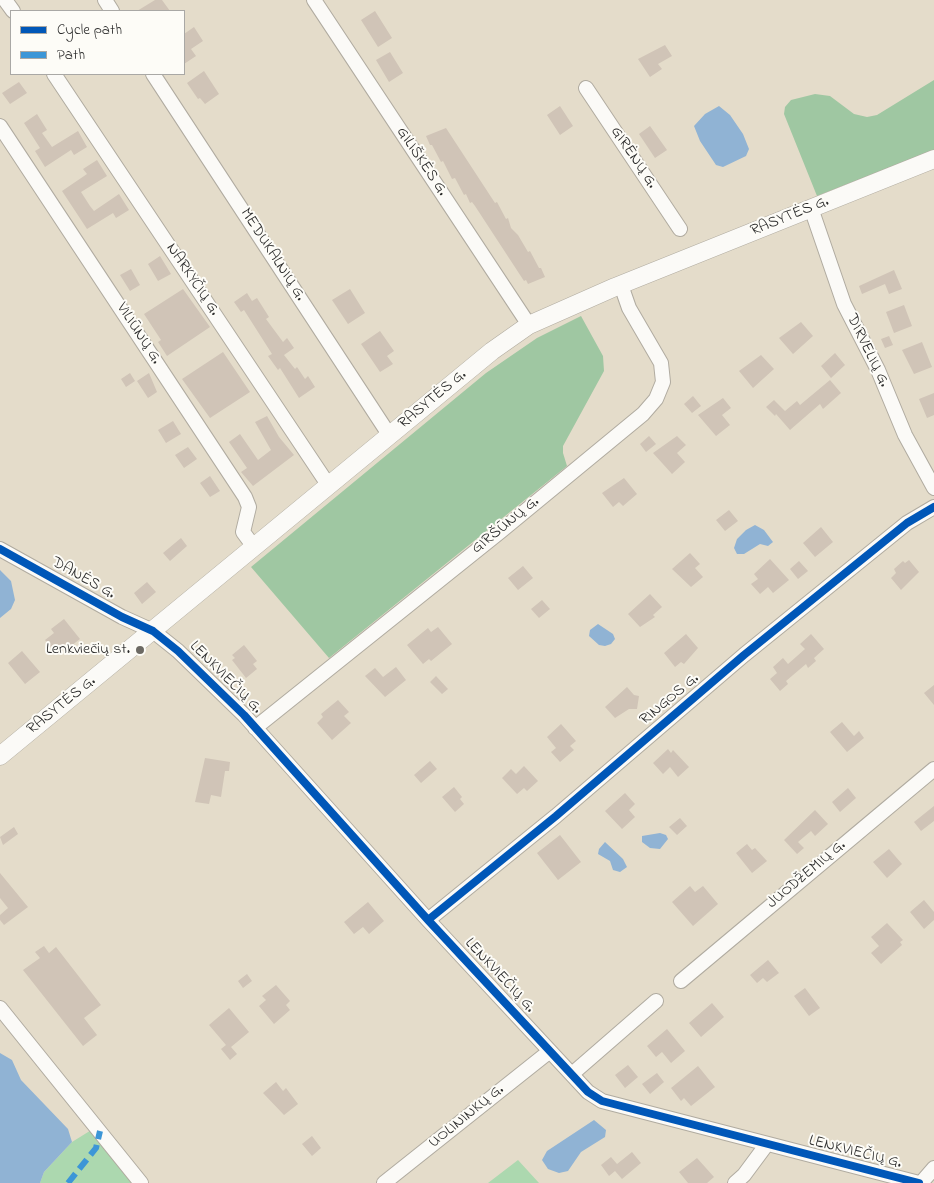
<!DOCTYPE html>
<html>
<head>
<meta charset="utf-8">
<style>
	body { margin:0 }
	#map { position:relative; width:934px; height:1183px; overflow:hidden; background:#e4dcca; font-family:"Indie Flower",sans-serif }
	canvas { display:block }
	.legend { position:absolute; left:10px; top:10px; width:175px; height:65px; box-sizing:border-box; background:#fdfcf7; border:1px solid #a9a8a5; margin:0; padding:6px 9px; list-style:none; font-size:15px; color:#2b2b2b }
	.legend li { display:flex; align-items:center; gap:10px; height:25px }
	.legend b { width:25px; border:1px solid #a9a8a5 }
</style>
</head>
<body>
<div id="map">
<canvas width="934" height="1183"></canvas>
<ul class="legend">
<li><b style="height:6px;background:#0057b8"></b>Cycle path</li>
<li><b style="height:6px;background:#3c96d7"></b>Path</li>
</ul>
</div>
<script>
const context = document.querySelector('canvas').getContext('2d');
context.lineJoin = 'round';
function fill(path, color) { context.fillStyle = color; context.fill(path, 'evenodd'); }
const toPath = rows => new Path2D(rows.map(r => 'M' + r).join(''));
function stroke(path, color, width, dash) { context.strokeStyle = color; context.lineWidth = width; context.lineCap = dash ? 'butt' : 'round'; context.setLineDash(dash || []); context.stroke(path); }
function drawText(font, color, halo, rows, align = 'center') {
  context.font = font + ' "Indie Flower",sans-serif'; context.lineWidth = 4; context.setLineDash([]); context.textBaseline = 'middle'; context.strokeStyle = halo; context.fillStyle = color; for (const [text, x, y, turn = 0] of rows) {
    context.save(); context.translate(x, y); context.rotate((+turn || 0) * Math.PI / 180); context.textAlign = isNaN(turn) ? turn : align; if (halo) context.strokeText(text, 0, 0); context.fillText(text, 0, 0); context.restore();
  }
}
fill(toPath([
	[101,1124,146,1183,40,1183,44,1172,72,1142],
	[518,1160,539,1183,488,1183]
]), '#acd8af');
fill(toPath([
	[934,80,934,150,817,196,784,114,785,107,791,100,815,94,830,96,854,114,867,117,877,115],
	[581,316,603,356,604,371,563,446,563,453,567,466,329,658,251,567,486,373,537,338]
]), '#9fc7a2');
fill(toPath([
	[719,106,730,115,743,134,749,149,746,156,723,167,716,165,700,141,694,126,705,114],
	[755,525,764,530,773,542,768,546,760,544,744,554,737,554,734,548,737,539,746,530],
	[0,570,11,581,15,600,11,609,0,618],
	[598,624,613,634,615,639,611,644,605,646,599,645,589,636,590,630],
	[660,833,666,835,668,839,660,849,650,848,642,842,642,836],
	[605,842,623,859,627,867,620,872,613,870,610,861,598,854,599,849],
	[0,1053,12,1060,21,1080,68,1129,72,1142,44,1172,40,1183,0,1183],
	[594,1120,606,1130,605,1137,581,1152,568,1171,559,1173,548,1169,542,1160,547,1151]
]), '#90b3d4');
fill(toPath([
	[155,0,162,0,170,11,137,11],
	[375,11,392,38,378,47,361,20],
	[194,27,203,41,191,49,196,56,184,64,184,34],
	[665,45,672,56,658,64,662,69,650,77,638,59],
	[390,52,403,73,389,82,376,60],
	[204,71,219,94,205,104,200,98,198,99,187,83],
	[19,82,27,93,10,104,2,93],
	[560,106,573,126,560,135,547,115],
	[37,114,47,130,42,133,52,147,78,131,87,147,74,155,71,150,45,167,35,151,40,148,24,123],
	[650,126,667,150,655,158,639,134],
	[446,128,495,203,497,202,506,219,508,218,511,228,518,235,528,252,530,251,539,268,541,268,545,277,528,284,526,280,524,281,475,206,472,202,470,203,466,194,464,195,455,178,452,179,443,161,441,162,432,145,430,145,426,136],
	[97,160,107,176,81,192,90,206,94,211,119,194,129,210,116,218,113,213,87,229,62,191,87,174,83,169],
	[160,256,171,274,158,281,148,264],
	[131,269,140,285,130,291,120,275],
	[894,270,902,289,889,294,885,284,862,294,859,286],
	[183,289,210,327,167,356,158,342,161,340,144,314],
	[350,289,365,313,348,324,332,300],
	[247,293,252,301,257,298,269,317,266,319,283,342,287,338,294,348,284,355,295,369,297,367,305,379,308,376,315,387,299,398,280,368,278,370,268,356,272,354,244,310,241,312,234,302],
	[904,305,912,326,894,333,886,312],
	[801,322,813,336,793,354,779,338],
	[380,331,394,351,387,356,393,364,380,372,361,344],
	[889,336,893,345,885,348,881,339],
	[922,342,932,367,914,374,902,350],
	[223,352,250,392,210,418,182,379],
	[835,353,845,365,831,378,821,366],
	[761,355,774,369,753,388,739,371],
	[130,373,135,381,126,387,121,379],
	[149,373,157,392,148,398,137,381],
	[830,380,841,393,823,409,820,404,790,430,776,414,775,416,766,407,774,400,785,411,797,401,800,405],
	[934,393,934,415,927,418,919,399],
	[693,396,701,406,692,413,684,404],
	[723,398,731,408,722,415,730,425,716,436,698,415],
	[267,416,279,437,294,455,253,486,241,472,247,468,229,442,240,434,258,460,271,450,255,422],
	[173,421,181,434,166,443,158,430],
	[649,436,656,444,646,452,640,444],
	[677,436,686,445,677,453,685,462,672,474,653,453],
	[188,447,197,459,184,468,175,455],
	[210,476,220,491,210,497,200,483],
	[624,478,637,494,623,506,619,502,613,507,602,493],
	[729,510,738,521,725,531,716,520],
	[821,527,833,542,815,557,803,543],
	[181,538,187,546,170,561,163,553],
	[690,553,700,564,695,568,703,577,691,587,672,569],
	[770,559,789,580,773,593,768,587,760,594,751,584,758,579,754,574],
	[909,560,919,572,901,590,891,578,896,573,894,569,903,561,905,563],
	[799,561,808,571,798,579,790,569],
	[523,566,533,578,518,590,508,578],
	[147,582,156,592,142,604,134,593],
	[650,594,662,607,653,615,655,617,640,627,628,614],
	[542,600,550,609,539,618,531,609],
	[64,619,80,639,67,649,63,644,55,652,45,640,54,633,51,629],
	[438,627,452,644,431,661,429,659,423,664,407,645,428,628,431,632],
	[686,634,698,648,684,664,681,662,675,667,664,653],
	[811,634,824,649,814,658,816,661,808,668,806,664,786,681,788,684,780,691,770,679,777,673,773,667,783,658,788,664,805,649,800,644],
	[244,645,257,661,253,664,257,669,246,678,232,660,235,658,232,655],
	[22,651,40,672,25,684,8,663],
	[396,667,406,680,385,697,365,676,375,668,383,677],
	[436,676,448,689,442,694,430,682],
	[934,685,934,705,924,693],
	[627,687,634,695,639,696,637,709,629,709,615,718,605,707],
	[338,700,349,712,344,716,351,723,332,740,317,723,323,717,321,714],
	[842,722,854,736,859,731,864,738,847,752,830,732],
	[561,724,576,741,570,746,574,750,560,762,551,752,556,748,547,737],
	[668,749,671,753,673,750,689,767,678,777,670,767,663,774,653,763],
	[205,758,230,762,229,771,225,771,221,797,211,795,209,804,195,802],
	[430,761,437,769,421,783,414,775],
	[524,766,538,781,527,791,524,788,517,794,502,778,511,769,516,774],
	[454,787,462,797,460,799,464,804,455,812,442,797],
	[848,788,856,798,840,812,832,802],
	[625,793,635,804,629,810,635,817,622,829,605,811],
	[934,806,934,821,921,831,914,822],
	[815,810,828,824,815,836,811,831,798,842,804,848,797,854,784,840],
	[680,818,687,826,677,835,669,827],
	[14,827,18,834,3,845,0,837],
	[560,835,581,862,558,880,537,853],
	[747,844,752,850,755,848,767,861,752,873,736,853],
	[889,849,902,864,887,878,873,862],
	[0,873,28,907,4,925,0,920,0,915,8,908,0,898],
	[690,886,695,892,703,886,718,904,693,926,672,902],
	[924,900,934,912,934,920,924,929,910,912],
	[368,902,384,921,369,934,363,927,354,934,344,922],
	[887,923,903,940,900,942,902,945,881,964,871,953,879,946,871,937],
	[44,946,49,953,56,947,101,1005,84,1018,97,1035,83,1046,23,970,40,958,35,952],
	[768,960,779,973,767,982,763,978,757,983,750,975],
	[247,974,252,981,243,988,238,981],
	[276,985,290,1001,286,1005,290,1010,274,1024,259,1006,266,1000,262,996],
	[805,988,820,1008,809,1016,794,996],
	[712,1003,724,1017,701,1037,689,1023],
	[229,1008,249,1032,231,1047,237,1054,230,1060,221,1049,226,1045,209,1025],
	[667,1029,685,1051,671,1063,662,1052,656,1057,647,1046],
	[628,1065,638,1077,625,1088,615,1075],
	[698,1066,715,1087,691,1106,684,1098,681,1101,671,1088],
	[657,1073,664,1082,650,1094,642,1084],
	[276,1082,283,1091,286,1088,298,1104,284,1115,263,1093],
	[312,1136,321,1148,312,1156,302,1144],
	[632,1152,641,1163,622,1179,615,1171,609,1176,601,1165,611,1157,617,1164],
	[697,1158,714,1177,707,1183,688,1183,679,1172]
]), '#d0c4b7');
const minor = toPath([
	[5,0,13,11],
	[105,0,112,11],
	[314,0,529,325],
	[54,74,329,486],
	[153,74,390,436],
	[586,88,680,229],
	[0,126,245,497,249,507,243,532,254,547],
	[811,208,844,304,878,370,905,435,934,488],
	[0,549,122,617,153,631,178,651,244,715,428,920,588,1092,602,1101,919,1183],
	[255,728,501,531,643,414,656,399,663,382,661,363,629,308,621,285],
	[428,920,556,816,744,655,907,523,934,507],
	[681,981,934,769],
	[0,1008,141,1183],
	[572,1074,656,1001],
	[384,1183,550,1051],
	[735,1183,744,1175,767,1144],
	[921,1183,934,1168]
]);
const major = toPath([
	[0,756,492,351,529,325,615,287,934,159]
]);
stroke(minor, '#b0aba0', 16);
stroke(major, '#b0aba0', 19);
stroke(minor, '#fbfaf7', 14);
stroke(major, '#fbfaf7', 18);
stroke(toPath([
	[68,1183,96,1148,100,1131]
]), '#3c96d7', 6, [12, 6]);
stroke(toPath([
	[0,549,122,617,153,631,178,651,244,715,428,920,588,1092,602,1101,919,1183],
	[428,920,556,816,744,655,907,523,934,507]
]), '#0057b8', 8);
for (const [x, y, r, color] of [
	[140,650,5,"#6c6963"]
]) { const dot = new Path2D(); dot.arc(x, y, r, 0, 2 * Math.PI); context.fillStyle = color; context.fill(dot); stroke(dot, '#fdfcf7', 2); }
drawText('16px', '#2b2b2b', '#fdfcf7', [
	["GIRĖNŲ G.",633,158,56],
	["GILIŠKĖS G.",421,162,56],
	["RASYTĖS G.",790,217,-22],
	["MEDUKALNIŲ G.",272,255,57],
	["NARKYČIŲ G.",192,280,56],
	["VILIŪNŲ G.",138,334,57],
	["DIRVELIŲ G.",867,351,64],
	["RASYTĖS G.",433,400,-40],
	["GIRŠŪNŲ G.",506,526,-39],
	["DANĖS G.",83,579,29],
	["LENKVIEČIŲ G.",225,678,45],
	["RINGOS G.",670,700,-40],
	["RASYTĖS G.",62,706,-39],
	["JUODŽEMIŲ G.",807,875,-40],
	["LENKVIEČIŲ G.",499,976,47],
	["UOLININKŲ G.",467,1117,-39],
	["LENKVIEČIŲ G.",855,1153,14]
]);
drawText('16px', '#2b2b2b', '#fdfcf7', [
	["Lenkviečių st.",130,650]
], 'right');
</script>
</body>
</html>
